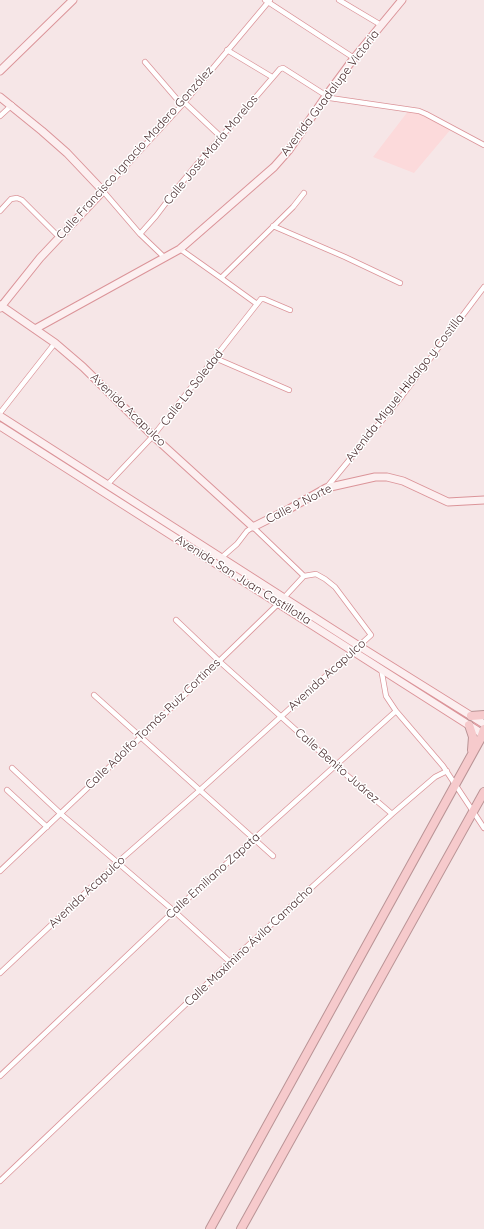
<!DOCTYPE html>
<html>
<head>
<meta charset="utf-8">
<style>
	body { margin:0 }
	canvas { display:block; background:#f6e6e7 }
</style>
</head>
<body>
<canvas width="484" height="1229"></canvas>
<script>
const context = document.querySelector('canvas').getContext('2d');
context.lineJoin = 'round';
function fill(path, color) { context.fillStyle = color; context.fill(path, 'evenodd'); }
const toPath = rows => new Path2D(rows.map(r => 'M' + r).join(''));
function stroke(path, color, width, dash) { context.strokeStyle = color; context.lineWidth = width; context.lineCap = dash ? 'butt' : 'round'; context.setLineDash(dash || []); context.stroke(path); }
function drawText(font, color, halo, rows, align = 'center') {
  context.font = font + ' Quicksand,sans-serif'; context.lineWidth = 3; context.setLineDash([]); context.textBaseline = 'middle'; context.strokeStyle = halo; context.fillStyle = color; for (const [text, x, y, turn = 0] of rows) {
    context.save(); context.translate(x, y); context.rotate((+turn || 0) * Math.PI / 180); context.textAlign = isNaN(turn) ? turn : align; if (halo) context.strokeText(text, 0, 0); context.fillText(text, 0, 0); context.restore();
  }
}
fill(toPath([
	[409,110,421,112,451,129,414,173,373,157]
]), '#fcdadb');
const street = toPath([
	[265,0,354,58],
	[339,0,381,25],
	[227,50,272,77],
	[145,62,182,105],
	[184,102,221,137],
	[0,116,12,105],
	[0,211,11,199,17,198,22,200,59,237],
	[273,226,345,257,400,283],
	[140,234,156,216,178,187,198,163,236,120,280,69,283,68,330,98,419,111,426,114,484,145],
	[180,249,221,278,257,304],
	[164,257,140,234,103,191,182,105,270,0],
	[221,278,293,207,304,193],
	[215,358,289,390],
	[0,413,55,343],
	[107,485,153,436,261,299,264,299,290,310],
	[327,487,402,396,484,287],
	[221,558,237,544,247,531,253,527,304,576],
	[176,620,219,661,336,766,392,814],
	[381,668,386,696,396,711,443,766,484,828],
	[94,695,273,856],
	[12,768,61,814,174,911,230,962],
	[7,790,47,827],
	[0,871,141,737,279,603,304,576],
	[0,973,117,863,200,790,371,635,335,587,325,579,316,574,304,576],
	[0,1076,174,911,396,711],
	[0,1181,230,962,392,814,435,777,447,771]
]);
const secondary = toPath([
	[0,71,73,0],
	[0,97,42,131,67,153,103,191,40,258,0,308],
	[0,305,55,343,83,367,153,436,253,527,289,509,326,488,375,477,387,477,403,481,448,502,484,500],
	[35,329,180,249,274,167,289,150,326,96,354,58,402,0],
	[0,416,359,646,484,724],
	[0,426,478,731,484,737]
]);
const highway = toPath([
	[471,716,484,715],
	[469,725,473,737,472,750],
	[210,1229,481,738,484,729],
	[241,1229,484,792]
]);
stroke(street, '#db9499', 6);
stroke(secondary, '#db9499', 9);
stroke(highway, '#ba9496', 10);
stroke(street, '#fff', 4.5);
stroke(secondary, '#fceff0', 7);
stroke(highway, '#f6cacc', 8);
drawText('12px', '#4c2f31', '#fff', [
	["Avenida Guadalupe Victoria",330,93,-53],
	["Calle José María Morelos",211,150,-50],
	["Calle Francisco Ignacio Madero González",135,153,-48],
	["Calle La Soledad",192,388,-52],
	["Avenida Miguel Hidalgo y Costilla",405,388,-52],
	["Avenida Acapulco",128,410,44],
	["Calle 9 Norte",299,504,-27],
	["Avenida San Juan Castillotla",243,580,32],
	["Avenida Acapulco",327,675,-42],
	["Calle Adolfo Tomás Ruiz Cortines",153,724,-44],
	["Calle Benito Juárez",337,766,41],
	["Calle Emiliano Zapata",213,876,-42],
	["Avenida Acapulco",87,892,-43],
	["Calle Maximino Ávila Camacho",249,946,-43]
]);
</script>
</body>
</html>
